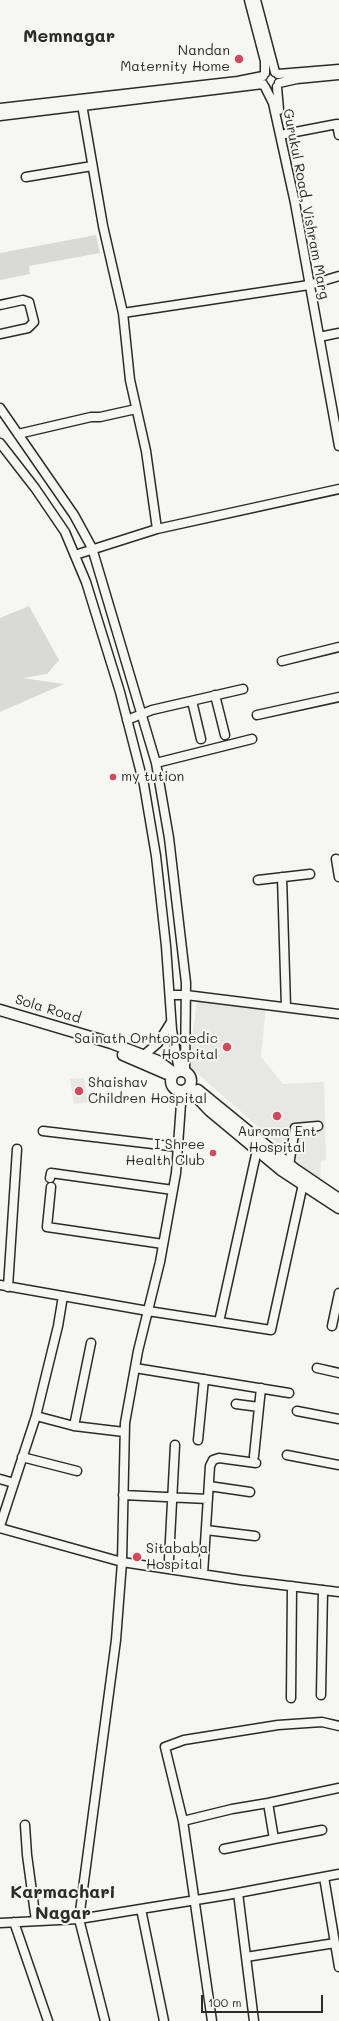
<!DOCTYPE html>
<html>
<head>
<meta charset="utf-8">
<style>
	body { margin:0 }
	#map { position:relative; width:339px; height:2021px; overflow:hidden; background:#f6f6f2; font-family:Mali,sans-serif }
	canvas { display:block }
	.scale { position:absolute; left:201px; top:1995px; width:122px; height:18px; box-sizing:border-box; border:2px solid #2b2b2b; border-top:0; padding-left:5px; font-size:12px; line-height:14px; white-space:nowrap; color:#2b2b2b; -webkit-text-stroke:3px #f6f6f2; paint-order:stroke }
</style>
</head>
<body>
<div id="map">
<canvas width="339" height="2021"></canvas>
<div class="scale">100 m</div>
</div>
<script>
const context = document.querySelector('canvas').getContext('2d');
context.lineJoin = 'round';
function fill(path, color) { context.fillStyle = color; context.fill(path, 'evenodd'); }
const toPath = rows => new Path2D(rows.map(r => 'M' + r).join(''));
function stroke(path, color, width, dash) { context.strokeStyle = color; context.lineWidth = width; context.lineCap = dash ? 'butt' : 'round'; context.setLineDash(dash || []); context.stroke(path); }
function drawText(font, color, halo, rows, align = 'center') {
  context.font = font + ' Mali,sans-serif'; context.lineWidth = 4; context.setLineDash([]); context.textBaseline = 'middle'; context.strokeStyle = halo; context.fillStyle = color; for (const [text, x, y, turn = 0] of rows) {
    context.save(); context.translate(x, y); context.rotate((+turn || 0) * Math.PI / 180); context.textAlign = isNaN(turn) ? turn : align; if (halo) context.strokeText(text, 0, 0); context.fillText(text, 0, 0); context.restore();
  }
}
fill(toPath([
	[197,999,266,1007,261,1057,283,1084,324,1082,326,1160,321,1161,320,1181,189,1066],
	[84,1078,88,1102,74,1104,70,1079]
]), '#e7e7e3');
fill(toPath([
	[96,235,100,253,29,266,30,274,0,280,0,253],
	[29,606,59,660,47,674,23,678,64,684,0,712,0,618]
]), '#d9d9d5');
const minor = toPath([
	[249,0,265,61,265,73],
	[256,0,275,72],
	[278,74,339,69],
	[279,83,297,79,339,75],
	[265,87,273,103,295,203,339,446],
	[277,87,279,110],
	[81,99,103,226,123,313,309,285,339,276],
	[0,108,238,81,263,76],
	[0,116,263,84],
	[285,134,337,124,339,135],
	[26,177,92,166],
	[0,305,23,300,29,302,34,322,28,328,0,334],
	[123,313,130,380,146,451,157,529],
	[324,336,339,333],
	[0,408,74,515,92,548,156,763,169,838,186,983,185,1071],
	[18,434,91,417,100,417,136,409],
	[0,443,35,488,65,532,86,582,120,692,144,785,156,856,166,946,172,1030,179,1071],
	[75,555,157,529,339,489],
	[282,661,339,647],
	[215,695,225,735],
	[192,701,201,739],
	[257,715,339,697],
	[127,720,152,710,243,689],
	[156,763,252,739],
	[336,859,339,877],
	[282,877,286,1007],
	[258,880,310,874],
	[170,995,186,995,339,1014],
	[144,1055,158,1043,171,1022],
	[43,1131,178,1147],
	[289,1165,295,1128,318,1126],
	[50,1178,51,1173,173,1190],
	[51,1187,47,1227,163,1244],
	[0,1285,148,1311,271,1330,303,1184],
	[8,1287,17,1149],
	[219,1322,257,1150],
	[332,1326,339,1293],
	[135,1368,289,1393],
	[317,1368,339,1373],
	[236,1404,259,1407],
	[297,1411,339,1419],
	[36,1416,74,1426,124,1432],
	[74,1426,91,1343],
	[198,1440,204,1379],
	[287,1455,339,1465],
	[254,1456,261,1388],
	[22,1457,77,1471],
	[0,1479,14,1483],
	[209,1486,250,1492],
	[123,1495,208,1499],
	[0,1526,36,1416,58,1326,63,1296],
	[0,1528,122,1562,241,1580,339,1592],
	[206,1530,255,1536],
	[169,1559,175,1445],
	[203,1574,210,1466,213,1460,219,1458,256,1463],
	[321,1695,323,1590],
	[291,1698,292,1586],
	[268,1803,274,1839,322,1830],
	[183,1821,165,1747,184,1740,278,1725,322,1722,339,1726],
	[25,1825,27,1855,36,1921],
	[224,1849,274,1839],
	[324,1877,339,1967],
	[238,1893,254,2021],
	[141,1909,164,2021],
	[14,1922,48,2021],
	[0,1923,79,1919,227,1895,339,1874],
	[246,1957,335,1943],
	[105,2021,79,1919,116,1640,122,1562,125,1423,138,1351,160,1262,176,1173,182,1090],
	[212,2021,183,1821,232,1809,268,1803,339,1788]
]);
const major = toPath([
	[0,1010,111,1043,158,1061,174,1073],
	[123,1055,167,1074],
	'171 1081a10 10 0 1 1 20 0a10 10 0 1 1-20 0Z',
	[188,1088,210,1111,281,1170,339,1208],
	[198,1090,296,1170,339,1199]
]);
stroke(minor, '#2b2b2b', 11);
stroke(major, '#2b2b2b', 13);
stroke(minor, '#f6f6f2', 8);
stroke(major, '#f6f6f2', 10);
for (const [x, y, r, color] of [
	[239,59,5,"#d1495b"],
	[113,777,4,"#d1495b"],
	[227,1047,5,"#d1495b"],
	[79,1091,5,"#d1495b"],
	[277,1116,5,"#d1495b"],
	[213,1153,4,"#d1495b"],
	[137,1557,5,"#d1495b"]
]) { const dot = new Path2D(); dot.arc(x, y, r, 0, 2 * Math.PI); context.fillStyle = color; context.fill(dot); stroke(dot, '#f6f6f2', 1.5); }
drawText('14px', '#2b2b2b', '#f6f6f2', [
	["Nandan",230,51],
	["Maternity Home",230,67],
	["my tution",121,777,"left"],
	["Sainath Orhtopaedic",218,1039],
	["Hospital",218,1055],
	["Shaishav",88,1083,"left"],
	["Children Hospital",88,1099,"left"],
	["Auroma Ent",277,1132,"center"],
	["Hospital",277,1148,"center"],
	["I Shree",205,1145],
	["Health Club",205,1161],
	["Sitababa",146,1549,"left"],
	["Hospital",146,1565,"left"]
], 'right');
drawText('14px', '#2b2b2b', '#f6f6f2', [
	["Gurukul Road, Vishram Marg",306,204,79],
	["Sola Road",48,1009,17]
]);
drawText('bold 18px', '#2b2b2b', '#f6f6f2', [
	["Memnagar",69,36],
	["Karmachari",63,1892],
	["Nagar",63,1913]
]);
</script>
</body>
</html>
